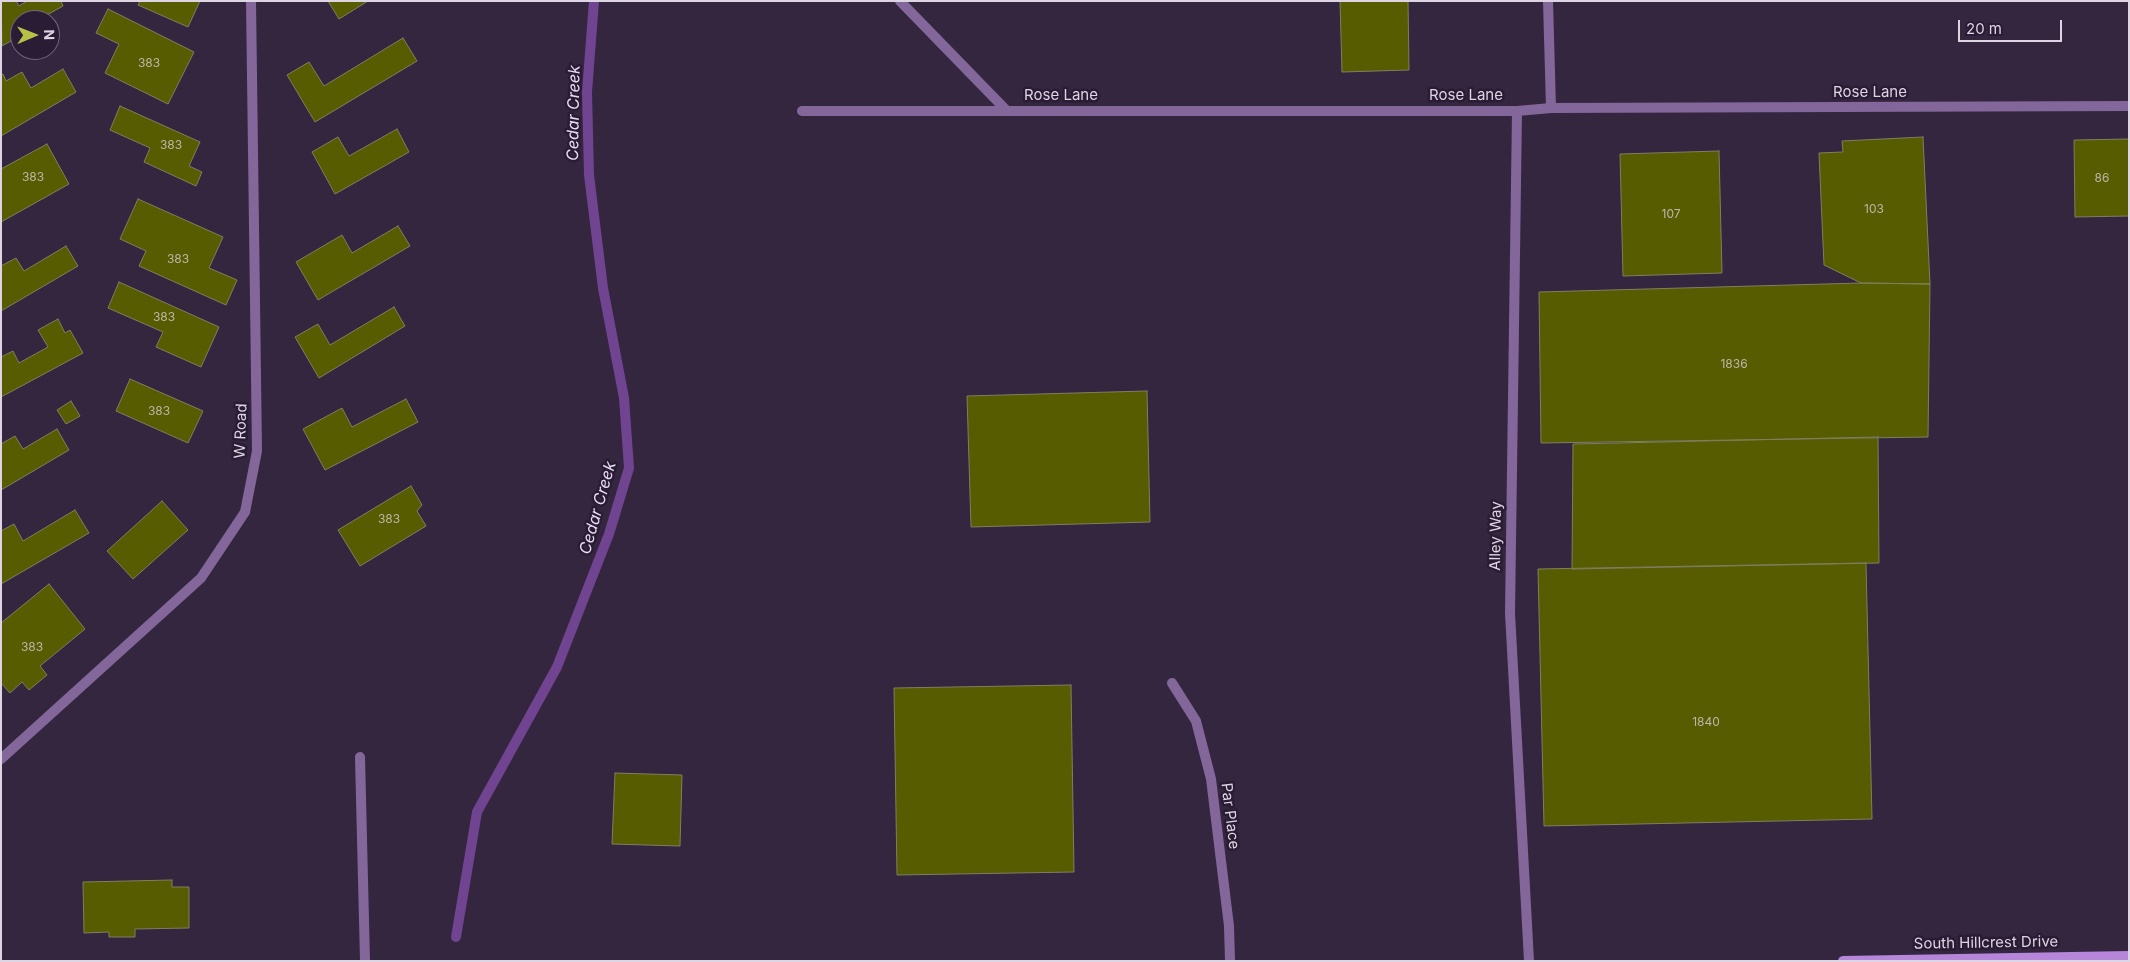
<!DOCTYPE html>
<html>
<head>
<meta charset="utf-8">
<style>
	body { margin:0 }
	#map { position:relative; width:2130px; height:962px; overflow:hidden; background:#34263f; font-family:Inter,sans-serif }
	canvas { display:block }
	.frame { position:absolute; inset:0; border:2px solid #ddd4e4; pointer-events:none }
	.north { position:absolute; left:10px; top:10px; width:50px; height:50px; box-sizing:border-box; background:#2a1c34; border:1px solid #72667a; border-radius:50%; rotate:89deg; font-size:14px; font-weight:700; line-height:20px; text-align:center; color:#ddd4e4 }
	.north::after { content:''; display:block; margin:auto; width:18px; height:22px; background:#b8c147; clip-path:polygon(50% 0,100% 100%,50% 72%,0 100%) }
	.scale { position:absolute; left:1958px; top:20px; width:104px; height:22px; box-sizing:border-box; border:2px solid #ddd4e4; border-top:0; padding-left:6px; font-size:15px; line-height:18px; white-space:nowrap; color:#ddd4e4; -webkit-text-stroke:4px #2a1c34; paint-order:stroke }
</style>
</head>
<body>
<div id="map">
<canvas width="2130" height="962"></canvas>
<div class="frame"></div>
<div class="north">N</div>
<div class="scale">20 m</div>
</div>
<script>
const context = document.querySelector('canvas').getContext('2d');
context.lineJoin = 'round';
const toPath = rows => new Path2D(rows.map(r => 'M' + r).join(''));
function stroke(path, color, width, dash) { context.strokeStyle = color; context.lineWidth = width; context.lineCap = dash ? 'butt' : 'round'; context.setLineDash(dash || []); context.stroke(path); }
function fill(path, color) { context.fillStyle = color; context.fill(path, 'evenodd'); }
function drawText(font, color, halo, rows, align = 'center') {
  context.font = font + ' Inter,sans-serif'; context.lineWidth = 5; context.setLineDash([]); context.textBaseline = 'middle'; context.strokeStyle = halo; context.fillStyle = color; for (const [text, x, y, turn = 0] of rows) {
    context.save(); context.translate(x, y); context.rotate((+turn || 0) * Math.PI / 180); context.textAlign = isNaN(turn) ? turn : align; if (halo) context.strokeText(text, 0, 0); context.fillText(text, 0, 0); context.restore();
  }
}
stroke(toPath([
	[456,937,477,812,557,667,609,534,629,468,624,398,603,288,589,175,587,92,594,1]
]), '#714491', 10);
const building = toPath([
	[1,1,16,1,19,6,27,1,61,1,63,6,38,20,20,20,20,36,2,46,1,1],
	[140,1,200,1,188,27,138,5,140,1],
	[328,1,368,1,339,19,328,1],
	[1340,1,1408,1,1409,70,1342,72,1340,1],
	[108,9,194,52,168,104,105,73,119,44,96,33,108,9],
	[403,38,417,61,315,122,287,75,309,62,324,86,403,38],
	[63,69,76,92,1,136,1,75,3,74,6,81,22,72,31,88,63,69],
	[120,106,200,142,189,166,202,172,196,186,144,162,150,148,110,130,120,106],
	[397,129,409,152,335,194,312,152,338,137,349,156,397,129],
	[1923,137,1930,284,1861,283,1824,265,1819,153,1843,152,1842,141,1923,137],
	[2129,139,2129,216,2075,217,2074,140,2129,139],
	[47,144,69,184,1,222,1,169,47,144],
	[1719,151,1722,273,1623,276,1620,154,1719,151],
	[138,199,223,237,209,268,237,280,226,305,139,266,146,251,120,239,138,199],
	[398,226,410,246,318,300,296,262,342,235,352,253,398,226],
	[66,246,78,266,1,311,1,266,16,258,24,271,66,246],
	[119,282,219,327,201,367,156,347,163,332,108,308,119,282],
	[1861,283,1930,284,1928,437,1541,443,1539,292,1861,283],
	[394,307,405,326,319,378,295,337,318,324,330,345,394,307],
	[58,319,65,333,70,330,83,353,1,397,1,357,13,351,19,363,48,347,38,330,58,319],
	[130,379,203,411,188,443,116,411,130,379],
	[1147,391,1150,522,971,527,967,396,1147,391],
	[406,399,418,422,325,470,303,429,342,408,352,427,406,399],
	[71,401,80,416,66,424,57,410,71,401],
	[57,429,69,450,1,490,1,444,15,436,23,449,57,429],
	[1878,437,1879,563,1572,569,1573,444,1878,437],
	[411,486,422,505,417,511,426,526,360,566,338,530,411,486],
	[162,501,188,530,133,579,107,551,162,501],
	[75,510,89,533,1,584,1,531,14,524,23,541,75,510],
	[1866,563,1872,819,1544,826,1538,569,1866,563],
	[49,584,85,629,40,666,47,675,29,690,22,682,10,693,1,683,1,623,49,584],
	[1071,685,1074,872,897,875,894,688,1071,685],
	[615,773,682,775,680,846,612,844,615,773],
	[172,880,172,887,189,887,189,928,135,929,135,937,109,937,109,932,84,933,83,882,172,880]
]);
fill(building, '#575c00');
stroke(building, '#7d8060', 1);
stroke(toPath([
	[900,1,1006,110],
	[1548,1,1551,108],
	[360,757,365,961]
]), '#83679b', 10);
stroke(toPath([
	[802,111,1517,111,1551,108,2129,106],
	[1517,111,1510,613,1529,961],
	[1172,683,1196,721,1211,779,1229,926,1230,961],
	[1,759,201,578,245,512,257,451,251,1]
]), '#83679b', 10);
stroke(toPath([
	[1843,961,2129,956]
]), '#b586d9', 10);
drawText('12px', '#bcb6ab', null, [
	["383",149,63],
	["383",171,145],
	["383",33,177],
	["86",2102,178],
	["103",1874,209],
	["107",1671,214],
	["383",178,259],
	["383",164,317],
	["1836",1734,364],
	["383",159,411],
	["383",389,519],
	["383",32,647],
	["1840",1706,722]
]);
drawText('15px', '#ddd4e4', '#2a1c34', [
	["Rose Lane",1870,92],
	["Rose Lane",1061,95],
	["Rose Lane",1466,95],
	["W Road",241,431,-88],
	["Alley Way",1496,536,-89],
	["Par Place",1230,816,83],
	["South Hillcrest Drive",1986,943,-1]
]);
drawText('italic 16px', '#e7dcf2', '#2a1c34', [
	["Cedar Creek",574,113,-89],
	["Cedar Creek",598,508,-74]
]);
</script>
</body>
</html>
